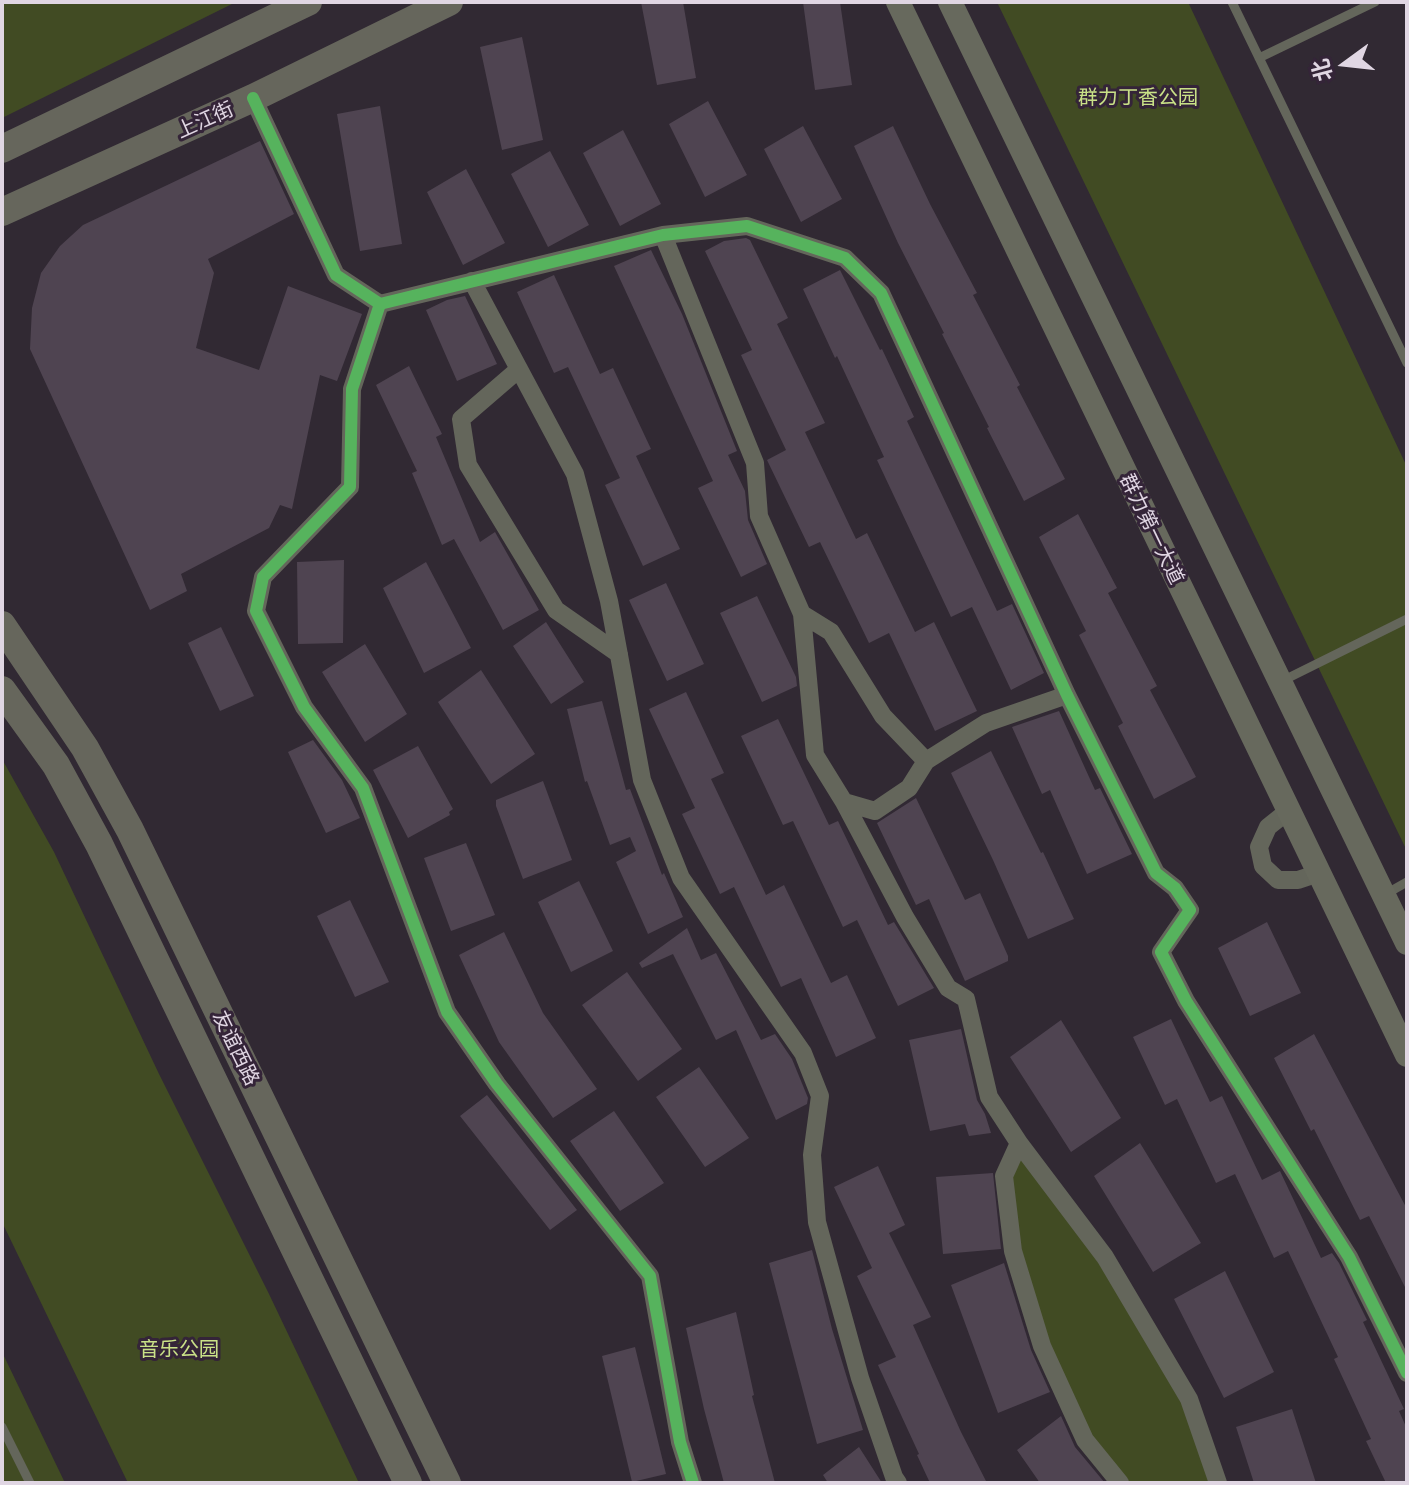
<!DOCTYPE html>
<html>
<head>
<meta charset="utf-8">
<style>
	body { margin:0 }
	#map { position:relative; width:1409px; height:1485px; overflow:hidden; background:#312933; font-family:Ubuntu,"Noto Sans SC",sans-serif }
	canvas { display:block }
	.frame { position:absolute; inset:0; border:4px solid #e0d6e3; pointer-events:none }
	.north { position:absolute; left:1305px; top:24px; width:80px; height:80px; -webkit-text-stroke:6px #342438; paint-order:stroke; rotate:255deg; font-size:22px; font-weight:700; line-height:32px; text-align:center; color:#e0d6e3 }
	.north::after { content:''; display:block; margin:auto; width:28px; height:36px; background:#e0d6e3; clip-path:polygon(50% 0,100% 100%,50% 72%,0 100%) }
</style>
</head>
<body>
<div id="map">
<canvas width="1409" height="1485"></canvas>
<div class="frame"></div>
<div class="north">北</div>
</div>
<script>
const context = document.querySelector('canvas').getContext('2d');
context.lineJoin = 'round';
function fill(path, color) { context.fillStyle = color; context.fill(path, 'evenodd'); }
const toPath = rows => new Path2D(rows.map(r => 'M' + r).join(''));
function stroke(path, color, width, dash) { context.strokeStyle = color; context.lineWidth = width; context.lineCap = dash ? 'butt' : 'round'; context.setLineDash(dash || []); context.stroke(path); }
function drawText(font, color, halo, rows, align = 'center') {
  context.font = font + ' Ubuntu,"Noto Sans SC",sans-serif'; context.lineWidth = 6; context.setLineDash([]); context.textBaseline = 'middle'; context.strokeStyle = halo; context.fillStyle = color; for (const [text, x, y, turn = 0] of rows) {
    context.save(); context.translate(x, y); context.rotate((+turn || 0) * Math.PI / 180); context.textAlign = isNaN(turn) ? turn : align; if (halo) context.strokeText(text, 0, 0); context.fillText(text, 0, 0); context.restore();
  }
}
fill(toPath([
	[2,2,236,2,2,118],
	[997,2,1188,2,1407,467,1407,851],
	[2,759,54,852,159,1074,269,1294,359,1483,128,1483,2,1222],
	[1019,1143,1189,1399,1218,1483,1120,1483,1085,1440,1042,1346,1004,1176],
	[2,1352,65,1483,2,1483]
]), '#414b23');
fill(toPath([
	[641,2,683,2,696,78,657,85],
	[803,2,840,2,852,85,815,90],
	[522,37,543,140,502,150,480,47],
	[708,101,747,175,705,197,669,124],
	[380,106,402,244,360,251,337,114],
	[803,126,842,199,801,222,764,149],
	[893,126,930,204,977,293,973,295,1020,385,1017,387,1065,479,1024,501,987,428,989,427,942,334,944,333,898,243,854,146],
	[623,130,661,204,620,226,583,153],
	[260,141,294,214,208,259,214,273,196,348,259,370,288,286,362,314,337,381,320,375,292,509,280,505,269,528,181,574,187,591,150,610,30,349,32,308,41,273,60,246,83,225],
	[550,151,589,225,548,247,511,174],
	[466,169,505,243,463,265,427,192],
	[746,238,750,240,788,318,777,324,825,423,805,432,856,539,867,533,915,632,934,622,977,711,935,731,889,633,869,643,820,542,809,547,767,460,786,450,741,355,752,350,705,251,724,241],
	[651,250,682,314,737,451,728,455,745,491,748,520,767,564,741,577,698,488,713,481,614,266],
	[840,270,880,350,882,349,914,417,907,421,997,611,1012,604,1044,673,1011,690,972,607,951,617,877,460,884,457,837,356,835,358,803,289],
	[554,275,600,374,613,368,651,449,636,456,680,549,643,566,605,485,620,478,568,367,554,373,517,292],
	[465,296,497,364,457,381,426,310,447,300],
	[409,366,442,434,436,437,480,542,495,532,539,610,503,630,454,539,442,545,412,473,417,471,376,385],
	[1078,514,1117,588,1108,593,1157,686,1150,690,1196,777,1154,799,1118,726,1123,723,1079,635,1086,631,1039,537],
	[344,560,343,643,298,644,297,562],
	[426,562,471,648,424,673,383,588],
	[666,583,704,664,667,681,629,600],
	[757,596,796,677,797,686,762,702,720,613],
	[546,622,584,682,551,704,513,646],
	[221,627,254,696,220,711,188,643],
	[365,644,407,714,365,742,322,672],
	[481,670,535,754,491,784,438,702],
	[686,692,724,773,711,779,766,895,784,885,831,983,847,975,876,1038,836,1057,801,978,781,987,734,887,720,894,682,814,695,808,649,709],
	[602,701,626,790,630,789,662,875,664,873,683,917,648,934,616,862,636,851,630,837,610,845,587,781,585,782,567,709],
	[1059,711,1095,790,1100,788,1132,854,1087,874,1050,790,1042,794,1012,727],
	[778,719,829,825,838,821,888,925,894,922,934,988,898,1006,857,920,843,927,793,821,783,825,741,736],
	[313,740,342,780,360,818,326,833,288,752],
	[418,746,453,809,449,812,450,815,408,838,373,770],
	[991,751,1041,853,1043,852,1074,919,1028,939,993,860,951,773],
	[543,781,572,860,523,879,496,806,496,800],
	[916,798,965,900,980,893,1008,956,1008,961,965,981,929,899,916,905,877,823],
	[466,843,495,915,451,931,424,858],
	[579,881,613,951,571,972,538,902],
	[350,900,389,982,355,997,317,916],
	[1267,922,1301,993,1250,1016,1218,948],
	[687,928,701,960,716,953,761,1040,775,1034,792,1059,808,1098,807,1104,776,1120,736,1030,716,1040,673,954,642,968,639,963],
	[504,932,543,1013,597,1089,553,1118,499,1042,459,955],
	[627,972,682,1049,638,1081,582,1005],
	[1171,1019,1210,1102,1222,1096,1262,1180,1280,1171,1321,1258,1332,1253,1339,1263,1367,1320,1363,1322,1404,1409,1399,1411,1407,1429,1407,1483,1386,1483,1366,1441,1371,1439,1334,1359,1338,1357,1288,1251,1274,1258,1235,1174,1216,1183,1177,1099,1165,1105,1133,1037],
	[1061,1020,1121,1118,1071,1152,1010,1057],
	[961,1029,977,1100,985,1114,991,1133,969,1136,965,1124,930,1131,909,1040],
	[1314,1034,1407,1209,1407,1291,1369,1216,1360,1220,1314,1129,1311,1131,1274,1058],
	[699,1067,749,1138,705,1167,656,1097],
	[487,1095,577,1210,550,1230,460,1116],
	[614,1111,664,1183,620,1211,570,1141],
	[1140,1143,1201,1243,1153,1272,1094,1176],
	[878,1166,905,1225,889,1233,931,1317,913,1325,961,1432,987,1483,930,1483,917,1455,919,1454,878,1365,896,1357,857,1276,872,1268,834,1187],
	[993,1173,1001,1249,943,1254,936,1177],
	[812,1250,832,1329,863,1430,817,1444,769,1263],
	[1004,1263,1031,1350,1050,1392,998,1413,951,1285],
	[1225,1271,1274,1372,1224,1398,1174,1299],
	[736,1312,754,1395,752,1396,775,1483,724,1483,704,1409,686,1328],
	[635,1347,666,1474,632,1482,602,1356],
	[1292,1409,1316,1483,1254,1483,1236,1427],
	[1061,1416,1075,1447,1105,1483,1040,1483,1017,1450],
	[859,1447,882,1483,828,1483,823,1475]
]), '#4f4451');
stroke(toPath([
	[1232,2,1407,363],
	[1259,58,1375,2],
	[1280,682,1407,619],
	[1384,895,1407,882],
	[2,1427,30,1483]
]), '#64665b', 9);
stroke(toPath([
	[253,98,336,275,380,304,663,235,747,226,845,258,881,293,1067,695,1156,873,1175,888,1190,910,1161,952,1186,1001,1349,1257,1407,1373],
	[663,235,755,463,759,516,802,614,815,755,844,802,875,811,909,788,926,761,986,723,1067,695],
	[472,281,575,474,609,601,642,780,681,878,803,1053,820,1096,812,1155,817,1222,860,1378,894,1477,898,1483],
	[380,304,352,389,350,487,263,577,256,611,304,707,363,788,447,1012,497,1084,650,1276,680,1442,693,1483],
	[519,369,461,419,468,465,556,610,619,654],
	[802,614,831,632,883,716,926,761],
	[844,802,905,917,948,988,966,999,989,1097,1019,1143,1004,1176,1013,1251,1042,1346,1085,1440,1120,1483],
	[1288,811,1268,827,1259,847,1263,866,1278,880,1298,880,1319,873],
	[1019,1143,1105,1257,1189,1399,1218,1483]
]), '#64665b', 18);
stroke(toPath([
	[898,2,1407,1055],
	[950,2,1407,943]
]), '#67695d', 24);
stroke(toPath([
	[2,149,308,2],
	[2,212,253,98,449,2],
	[2,625,85,748,130,830,447,1483],
	[2,690,56,765,99,844,408,1483]
]), '#66665c', 28);
stroke(toPath([
	[253,98,336,275,380,304,663,235,747,226,845,258,881,293,1067,695,1156,873,1175,888,1190,910,1161,952,1186,1001,1349,1257,1407,1373],
	[380,304,352,389,350,487,263,577,256,611,304,707,363,788,447,1012,497,1084,650,1276,680,1442,693,1483]
]), '#56b35d', 12);
drawText('20px', '#c9e187', '#342438', [
	["群力丁香公园",1138,97],
	["音乐公园",179,1349]
]);
drawText('20px', '#e0d6e3', '#342438', [
	["上江街",205,120,-24],
	["群力第一大道",1152,529,64],
	["友谊西路",236,1048,64]
]);
</script>
</body>
</html>
